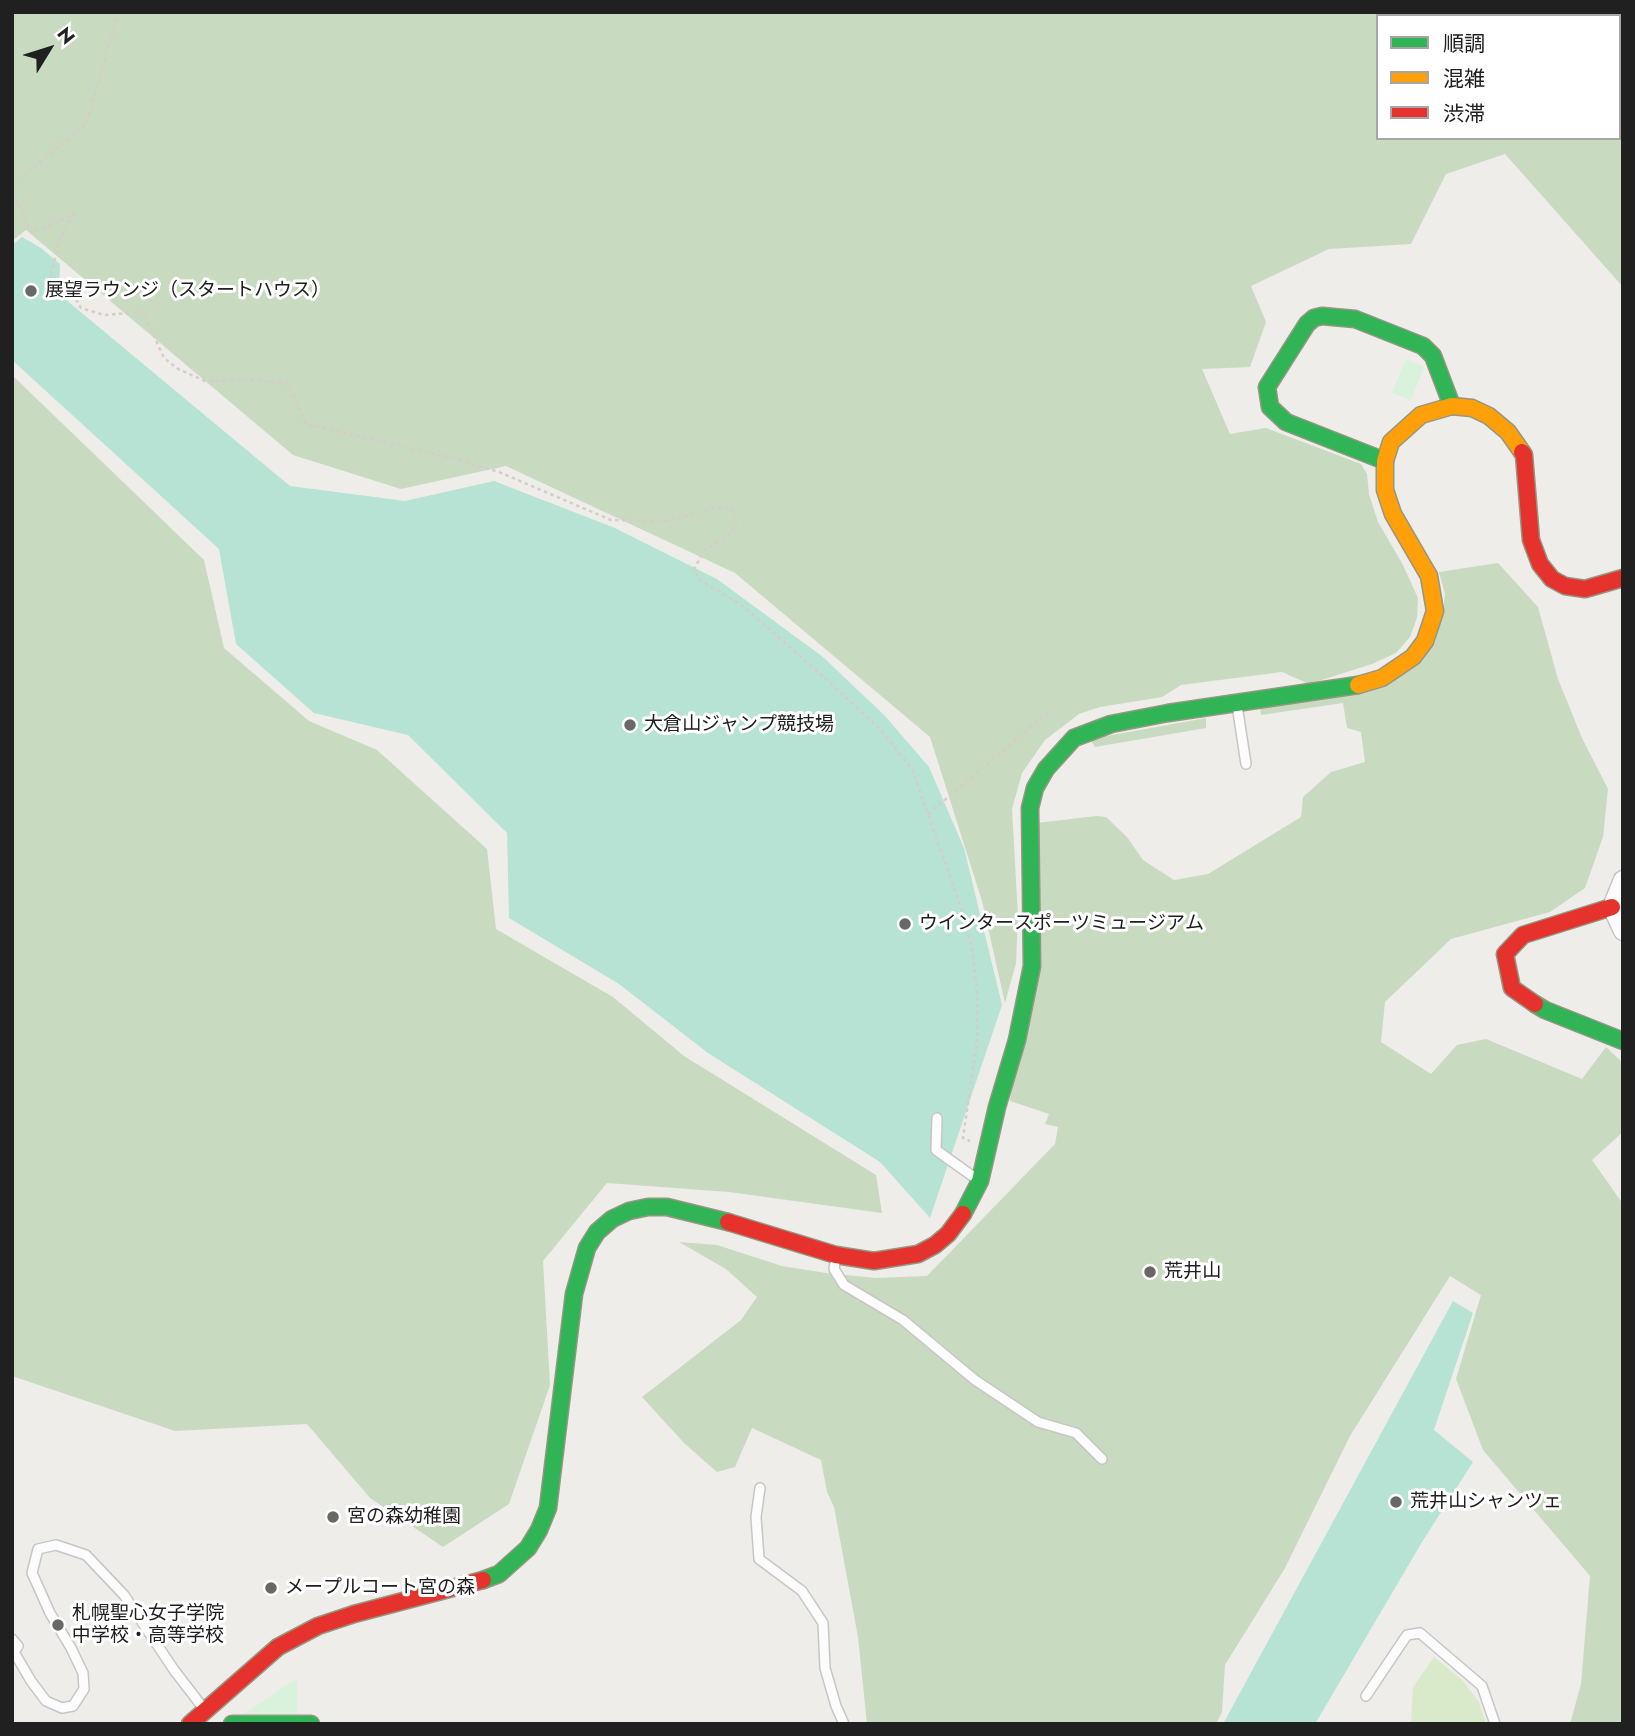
<!DOCTYPE html>
<html>
<head>
<meta charset="utf-8">
<style>
	body { margin:0 }
	#map { position:relative; width:1635px; height:1736px; overflow:hidden; background:#eeede9; font-family:Jost,"Noto Sans JP",sans-serif }
	canvas { display:block }
	.frame { position:absolute; inset:0; border:14px solid #202020; pointer-events:none }
	.legend { position:absolute; left:1376px; top:14px; width:245px; height:126px; box-sizing:border-box; background:#fff; border:2px solid #a6a6a6; margin:0; padding:9px 12px; list-style:none; font-size:21px; color:#202020 }
	.legend li { display:flex; align-items:center; gap:14px; height:35px }
	.legend b { width:35px; border:2px solid #a6a6a6 }
	.north { position:absolute; left:14px; top:14px; width:70px; height:70px; -webkit-text-stroke:5px #fff; paint-order:stroke; rotate:52deg; font-size:19px; font-weight:700; line-height:28px; text-align:center; color:#202020 }
	.north::after { content:''; display:block; margin:auto; width:24px; height:32px; background:#202020; clip-path:polygon(50% 0,100% 100%,50% 72%,0 100%) }
</style>
</head>
<body>
<div id="map">
<canvas width="1635" height="1736"></canvas>
<div class="frame"></div>
<ul class="legend">
<li><b style="height:9px;background:#30b455"></b>順調</li>
<li><b style="height:9px;background:#ff9f0a"></b>混雑</li>
<li><b style="height:9px;background:#e5322d"></b>渋滞</li>
</ul>
<div class="north">N</div>
</div>
<script>
const context = document.querySelector('canvas').getContext('2d');
context.lineJoin = 'round';
function fill(path, color) { context.fillStyle = color; context.fill(path, 'evenodd'); }
const toPath = rows => new Path2D(rows.map(r => 'M' + r).join(''));
function stroke(path, color, width, dash) { context.strokeStyle = color; context.lineWidth = width; context.lineCap = dash ? 'butt' : 'round'; context.setLineDash(dash || []); context.stroke(path); }
function drawText(font, color, halo, rows, align = 'center') {
  context.font = font + ' Jost,"Noto Sans JP",sans-serif'; context.lineWidth = 6; context.setLineDash([]); context.textBaseline = 'middle'; context.strokeStyle = halo; context.fillStyle = color; for (const [text, x, y, turn = 0] of rows) {
    context.save(); context.translate(x, y); context.rotate((+turn || 0) * Math.PI / 180); context.textAlign = isNaN(turn) ? turn : align; if (halo) context.strokeText(text, 0, 0); context.fillText(text, 0, 0); context.restore();
  }
}
fill(toPath([
	[1434,1657,1462,1680,1479,1702,1486,1724,1411,1724,1413,1687]
]), '#d9eaca');
fill(toPath([
	[12,12,1623,12,1623,287,1505,154,1446,174,1411,244,1329,249,1251,286,1266,322,1250,367,1202,369,1230,434,1266,428,1361,464,1367,474,1369,494,1378,522,1403,565,1418,598,1417,618,1410,637,1396,653,1372,664,1309,684,1282,672,1181,685,1162,697,1100,707,1079,714,1045,740,1022,773,1012,809,1018,916,1016,963,1005,1003,982,901,930,737,735,573,506,466,401,489,293,455,26,230,12,241],
	[1378,16,1619,16,1619,138,1378,138],
	[12,375,204,560,224,648,309,721,377,750,487,849,496,929,613,997,684,1056,876,1175,882,1213,729,1192,607,1183,543,1261,550,1385,509,1504,443,1547,370,1498,307,1424,175,1431,12,1376],
	[1498,563,1538,607,1558,679,1582,738,1608,789,1603,837,1585,888,1550,912,1451,939,1385,1002,1381,1042,1431,1074,1457,1045,1486,1039,1582,1079,1606,1047,1623,1063,1623,1132,1592,1160,1623,1204,1623,1724,1570,1724,1581,1684,1590,1576,1483,1450,1456,1379,1481,1295,1450,1276,1350,1436,1285,1568,1225,1665,1222,1712,1216,1724,867,1724,858,1637,834,1507,827,1492,821,1460,752,1428,735,1467,717,1472,684,1443,642,1397,741,1320,757,1297,726,1269,679,1242,717,1245,782,1266,826,1273,876,1278,927,1276,1055,1144,1058,1127,1045,1124,1049,1114,1010,1101,1037,823,1096,816,1106,817,1127,837,1143,860,1174,880,1208,874,1301,817,1303,797,1331,772,1365,762,1361,732,1347,728,1343,703,1261,715,1260,707,1362,692,1442,620,1445,594,1439,572],
	[1206,718,1206,728,1095,747,1090,739]
]), '#c8dbc0');
fill(toPath([
	[1406,359,1424,367,1411,400,1392,393],
	[297,1678,297,1717,244,1714]
]), '#d9f2db');
fill(toPath([
	[22,237,41,248,60,264,59,294,290,486,405,501,494,481,615,528,717,579,823,657,885,716,929,767,964,848,1002,1005,930,1218,880,1162,708,1053,619,984,509,918,507,833,408,735,314,713,236,644,219,549,12,360,12,245],
	[1453,1301,1473,1313,1434,1430,1473,1462,1422,1542,1315,1724,1223,1724]
]), '#b7e3d4');
const lane = toPath([
	[1237,705,1246,764],
	[937,1118,936,1150,978,1180],
	[836,1257,834,1269,844,1285,903,1320,975,1380,1038,1422,1076,1433,1102,1459],
	[760,1488,756,1517,759,1559,802,1591,823,1623,825,1668,836,1706,844,1724],
	[12,1639,18,1646,14,1652,31,1681,46,1701,62,1708,73,1706,84,1689,83,1673,71,1648,50,1613,32,1573,38,1549,56,1545,86,1555,124,1595,174,1670,204,1709],
	[1366,1696,1407,1635,1420,1633,1482,1686,1495,1724]
]);
const street = toPath([
	[1623,880,1612,907,1623,931]
]);
const fast = toPath([
	[1385,461,1286,422,1270,407,1267,387,1307,324,1314,318,1322,316,1355,319,1423,346,1433,356,1452,406],
	[1535,1004,1545,1010,1623,1041],
	[963,1214,980,1181,997,1107,1017,1040,1032,966,1030,808,1035,788,1046,769,1074,738,1111,724,1168,713,1358,685],
	[483,1580,499,1574,528,1548,539,1530,548,1508,574,1294,587,1248,597,1232,612,1219,629,1211,648,1207,667,1207,728,1222],
	[232,1724,311,1724]
]);
const slow = toPath([
	[1358,685,1382,678,1413,657,1425,641,1435,611,1429,576,1393,514,1385,490,1385,461,1391,442,1421,415,1452,406,1472,408,1489,416,1508,432,1522,452]
]);
const jam = toPath([
	[1522,452,1524,455,1531,540,1540,564,1552,579,1565,586,1585,589,1623,578],
	[1535,1004,1512,988,1505,954,1523,935,1612,907],
	[728,1222,836,1255,874,1261,918,1254,935,1245,948,1234,963,1214],
	[190,1724,278,1647,318,1626,354,1614,483,1580]
]);
stroke(lane, '#c7c6c5', 12);
stroke(street, '#c7c6c5', 21);
stroke(fast, '#949782', 19);
stroke(slow, '#949782', 19);
stroke(jam, '#949782', 19);
stroke(toPath([
	[12,185,87,123,118,12],
	[12,192,32,233,74,214,60,238,50,278,68,286,81,308,104,315,143,312,164,358,178,369,205,381,253,380,288,384,306,424,448,457,499,472,611,520,669,521,714,508,732,509,737,522,731,534,704,551,694,569,699,579,744,607,816,670,878,727,912,769,963,913,973,954,977,993,977,1041,963,1138,970,1141],
	[928,814,1049,712]
]), '#d7ccc9', 2.5, [3.5, 3.5]);
stroke(lane, '#fcfcfc', 9);
stroke(street, '#fcfcfc', 18);
stroke(fast, '#30b455', 16);
stroke(slow, '#ff9f0a', 16);
stroke(jam, '#e5322d', 16);
for (const [x, y, r, color] of [
	[31,291,7,"#686866"],
	[630,725,7,"#686866"],
	[905,924,7,"#686866"],
	[1150,1272,7,"#686866"],
	[1396,1502,7,"#686866"],
	[333,1517,7,"#686866"],
	[271,1588,7,"#686866"],
	[58,1625,7,"#686866"]
]) { const dot = new Path2D(); dot.arc(x, y, r, 0, 2 * Math.PI); context.fillStyle = color; context.fill(dot); stroke(dot, '#fff', 2.5); }
drawText('19px', '#202020', '#fff', [
	["展望ラウンジ（スタートハウス）",45,291],
	["大倉山ジャンプ競技場",644,725],
	["ウインタースポーツミュージアム",919,924],
	["荒井山",1164,1272],
	["荒井山シャンツェ",1410,1502],
	["宮の森幼稚園",347,1517],
	["メープルコート宮の森",285,1588],
	["札幌聖心女子学院",72,1614],
	["中学校・高等学校",72,1636]
], 'left');
</script>
</body>
</html>
